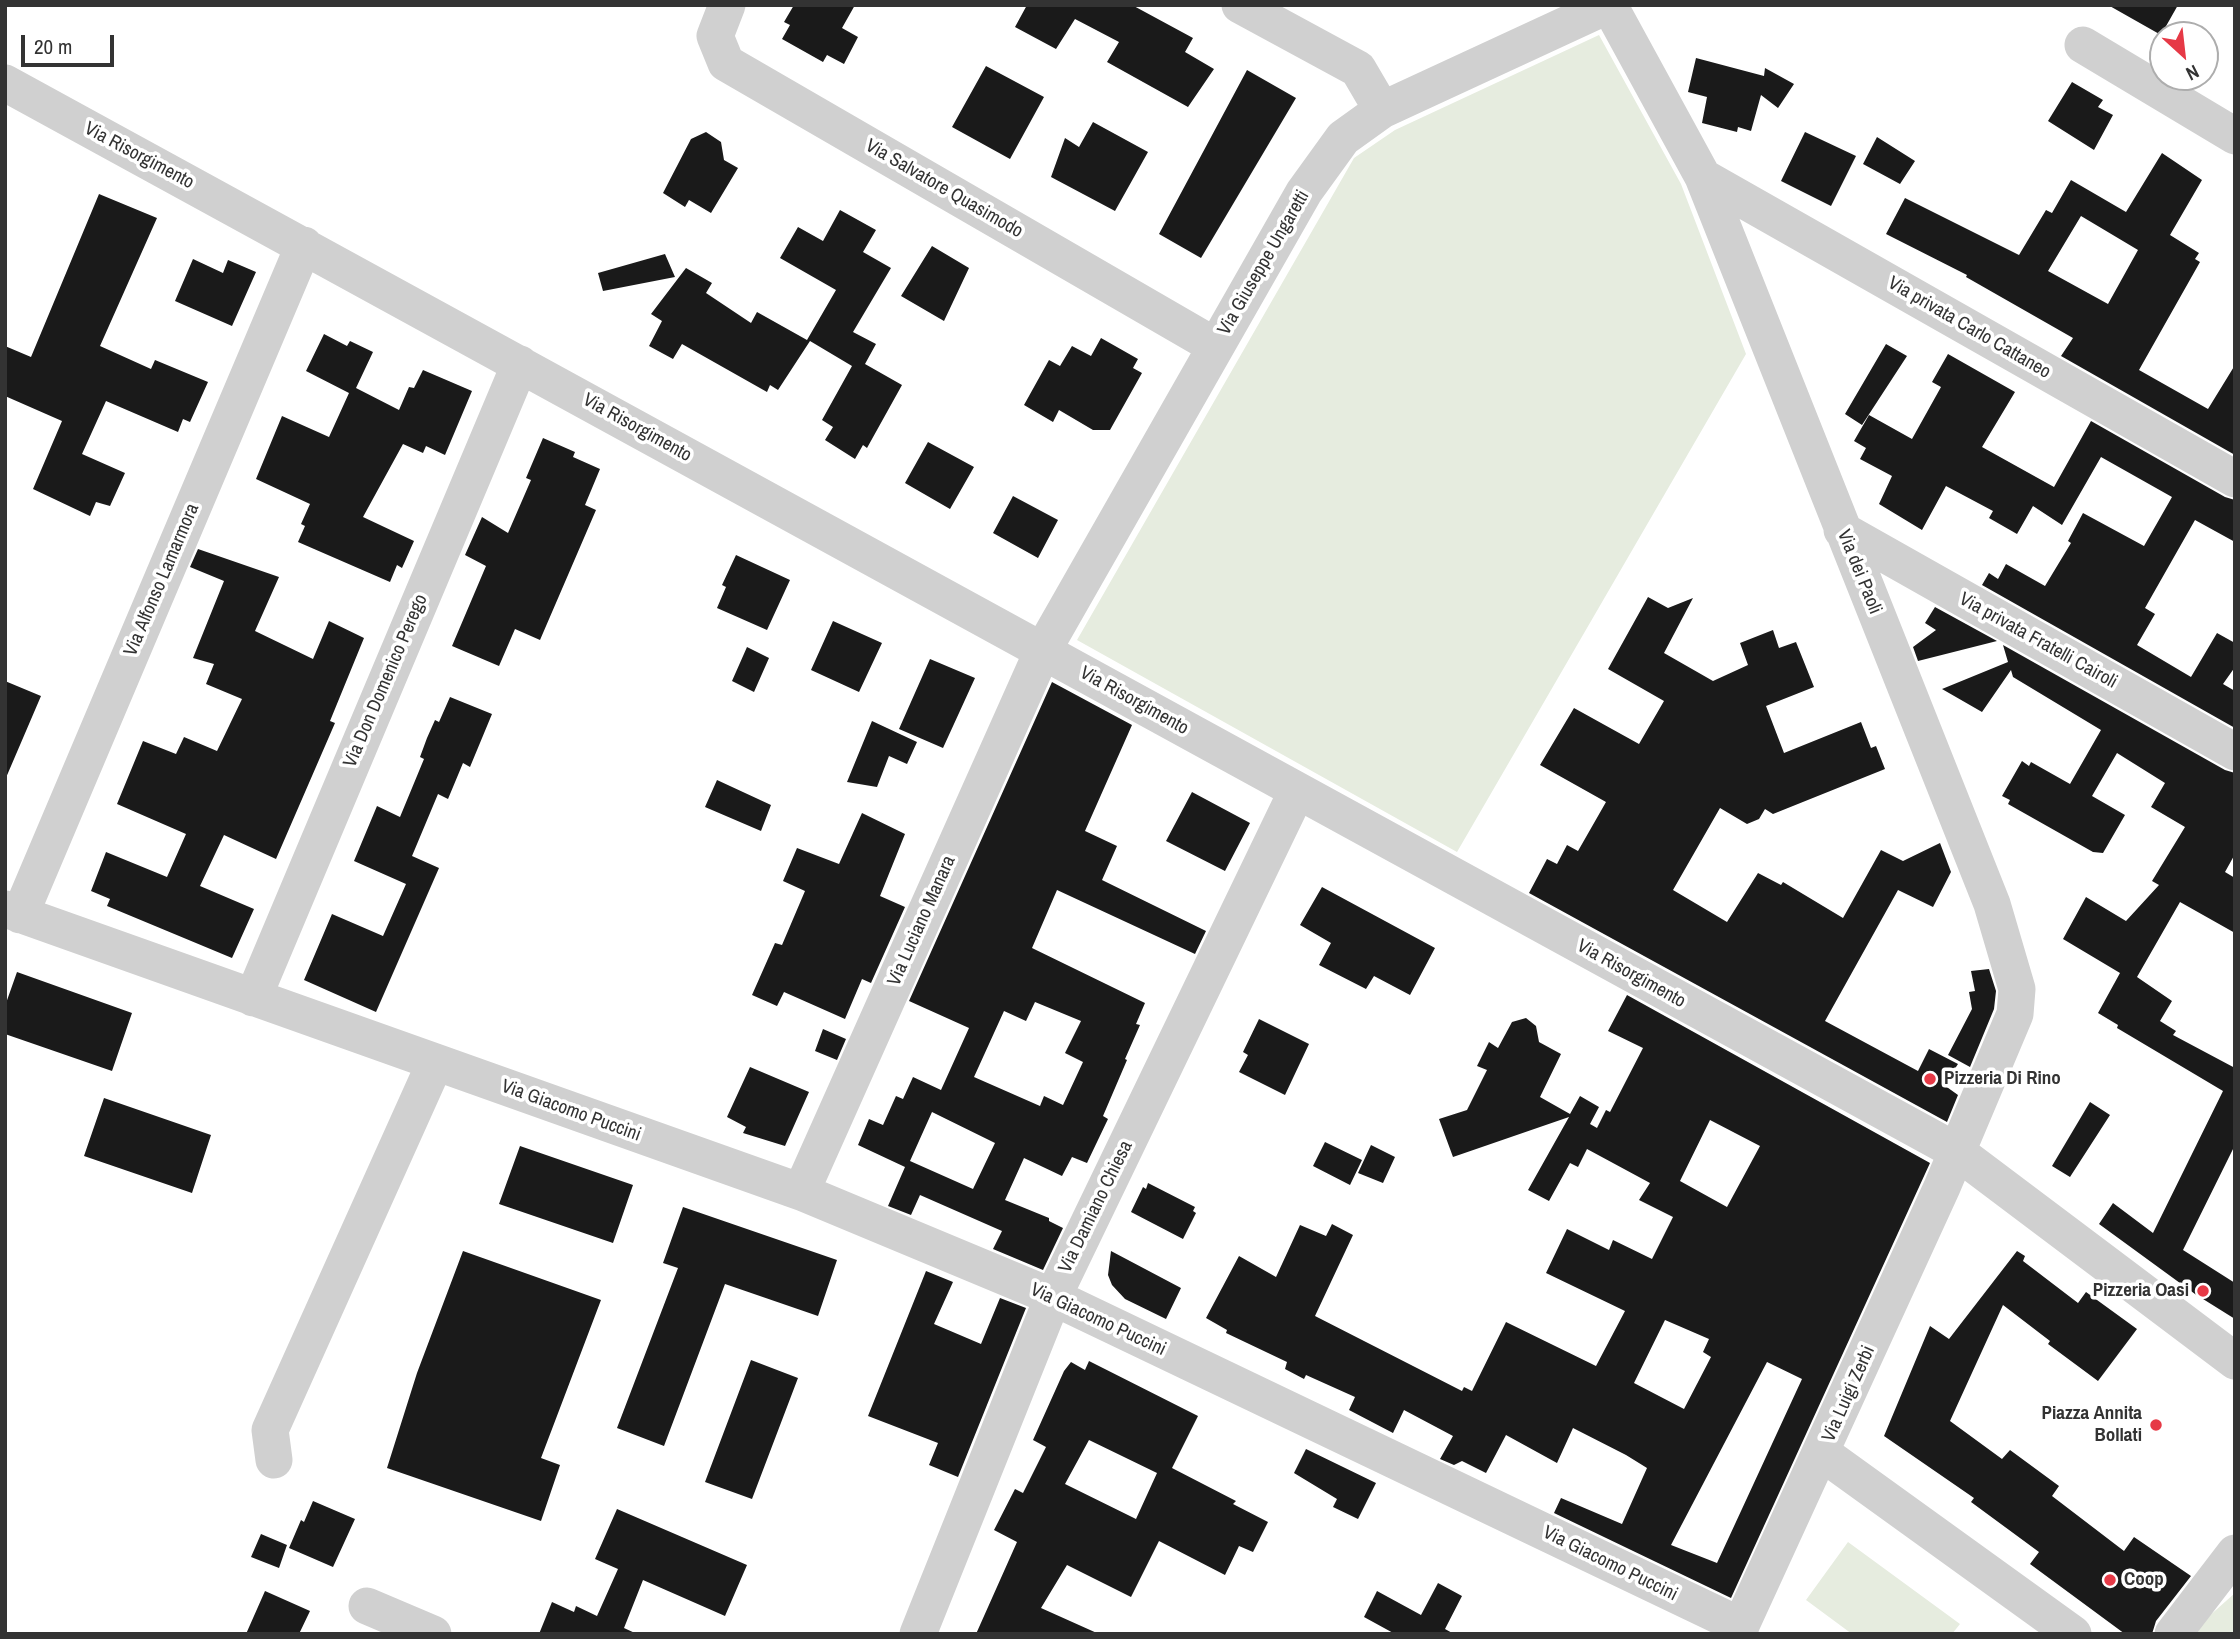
<!DOCTYPE html>
<html>
<head>
<meta charset="utf-8">
<style>
	body { margin:0 }
	#map { position:relative; width:2240px; height:1639px; overflow:hidden; background:#fff; font-family:"Archivo Narrow",sans-serif }
	canvas { display:block }
	.frame { position:absolute; inset:0; border:7px solid #333; pointer-events:none }
	.north { position:absolute; left:2149px; top:21px; width:70px; height:70px; box-sizing:border-box; background:#fff; border:2px solid #adadad; border-radius:50%; rotate:153deg; font-size:19px; font-weight:700; line-height:28px; text-align:center; color:#333 }
	.north::after { content:''; display:block; margin:auto; width:24px; height:32px; background:#e63946; clip-path:polygon(50% 0,100% 100%,50% 72%,0 100%) }
	.scale { position:absolute; left:21px; top:35px; width:93px; height:32px; box-sizing:border-box; border:4px solid #333; border-top:0; padding-left:9px; font-size:21px; line-height:24px; white-space:nowrap; color:#333; -webkit-text-stroke:5px #fff; paint-order:stroke }
</style>
</head>
<body>
<div id="map">
<canvas width="2240" height="1639"></canvas>
<div class="frame"></div>
<div class="north">N</div>
<div class="scale">20 m</div>
</div>
<script>
const context = document.querySelector('canvas').getContext('2d');
context.lineJoin = 'round';
function fill(path, color) { context.fillStyle = color; context.fill(path, 'evenodd'); }
const toPath = rows => new Path2D(rows.map(r => 'M' + r).join(''));
function stroke(path, color, width, dash) { context.strokeStyle = color; context.lineWidth = width; context.lineCap = dash ? 'butt' : 'round'; context.setLineDash(dash || []); context.stroke(path); }
function drawText(font, color, halo, rows, align = 'center') {
  context.font = font + ' "Archivo Narrow",sans-serif'; context.lineWidth = 7; context.setLineDash([]); context.textBaseline = 'middle'; context.strokeStyle = halo; context.fillStyle = color; for (const [text, x, y, turn = 0] of rows) {
    context.save(); context.translate(x, y); context.rotate((+turn || 0) * Math.PI / 180); context.textAlign = isNaN(turn) ? turn : align; if (halo) context.strokeText(text, 0, 0); context.fillText(text, 0, 0); context.restore();
  }
}
fill(toPath([
	[1599,35,1681,184,1746,354,1457,852,1077,640,1354,158,1395,130],
	[1848,1542,1960,1624,1952,1634,1852,1634,1806,1600],
	[2235,1593,2235,1634,2189,1634]
]), '#e6ecdf');
fill(toPath([
	[794,5,855,5,842,28,858,37,844,64,827,55,823,62,782,39,790,25,784,22],
	[1027,5,1132,5,1193,38,1185,52,1214,69,1188,107,1107,62,1119,42,1075,19,1056,49,1015,27],
	[2108,5,2178,5,2161,35],
	[1696,58,1764,76,1765,68,1794,84,1778,108,1761,95,1751,131,1738,127,1737,132,1702,123,1707,97,1688,92],
	[986,66,1044,97,1010,159,952,127],
	[1247,70,1296,98,1201,258,1159,234],
	[2072,82,2103,100,2098,107,2113,115,2094,150,2048,121],
	[1093,122,1148,152,1115,211,1051,177,1065,138,1079,147],
	[706,132,721,142,724,160,738,168,711,213,689,200,685,207,663,193,691,139],
	[1805,132,1856,156,1831,206,1781,181],
	[1877,137,1915,161,1900,184,1863,164],
	[2162,153,2202,180,2170,235,2199,253,2195,259,2200,262,2139,370,2208,409,2235,365,2235,455,2061,356,2073,338,1966,277,1967,275,1886,234,1905,198,2019,255,2046,210,2052,213,2071,180,2126,212],
	[2081,216,2138,250,2108,304,2048,271],
	[99,194,157,218,100,346,151,369,155,360,208,382,190,422,183,419,178,432,106,401,82,454,125,473,110,506,96,502,90,516,33,489,62,421,5,396,5,346,31,357],
	[840,210,876,230,863,252,891,268,853,332,876,344,865,364,902,385,867,448,863,445,855,459,825,440,833,427,822,420,852,366,810,341,778,390,770,385,767,392,682,344,673,359,649,346,662,321,651,314,686,268,712,283,706,293,751,323,757,312,807,340,836,290,780,258,798,227,823,241],
	[932,246,969,268,944,321,901,296],
	[665,254,675,277,603,291,598,273],
	[193,259,223,273,228,260,256,272,232,326,175,301],
	[324,334,347,346,350,341,373,352,356,388,399,410,409,387,414,388,423,370,472,391,445,455,426,446,423,453,403,444,363,517,414,541,402,568,397,565,390,582,298,542,305,526,301,524,310,504,256,479,282,416,329,437,349,393,306,371],
	[1101,338,1138,359,1133,368,1142,373,1110,430,1093,430,1059,410,1053,422,1024,405,1049,360,1060,366,1072,346,1091,356],
	[1886,344,1907,356,1862,425,1845,414],
	[1948,354,2015,392,1982,447,2054,487,2091,421,2225,497,2235,500,2235,542,2195,520,2145,608,2155,614,2137,645,2191,677,2217,633,2235,643,2235,667,2223,684,2235,691,2235,728,1982,585,1989,573,1998,579,2006,564,2045,586,2071,543,2068,541,2083,513,2144,546,2172,497,2101,457,2062,525,2033,506,2017,534,1989,518,1993,511,1946,486,1922,530,1879,504,1892,476,1860,459,1866,448,1854,441,1869,415,1912,439,1941,387,1932,382],
	[543,438,575,452,573,457,600,469,585,505,596,510,540,640,515,629,499,666,452,646,486,566,465,555,482,517,508,533,531,480,526,478],
	[928,442,974,467,950,509,905,483],
	[1013,496,1058,520,1038,558,993,533],
	[198,549,279,577,255,631,313,659,329,621,364,638,330,721,335,723,276,859,224,835,200,886,254,909,232,958,107,906,110,899,91,891,106,852,167,877,186,834,117,804,143,741,176,754,184,737,217,751,242,699,206,684,214,664,193,658,224,581,190,567],
	[736,555,790,580,767,630,717,608,726,587,722,585],
	[1648,597,1668,608,1693,598,1664,653,1713,681,1748,665,1740,643,1773,630,1779,648,1796,642,1814,687,1766,706,1784,753,1861,722,1871,748,1876,746,1885,769,1773,814,1765,809,1759,819,1747,824,1720,808,1673,890,1727,922,1758,873,1781,885,1783,882,1843,918,1881,850,1903,861,1940,843,1951,872,1933,907,1898,890,1825,1021,1918,1071,1929,1049,1958,1064,1944,1085,1958,1095,1947,1122,1529,893,1547,859,1557,864,1567,845,1578,851,1606,802,1540,765,1574,708,1639,744,1664,701,1608,669],
	[1935,607,1997,641,1918,661,1913,647,1936,630,1925,623],
	[833,621,882,643,859,692,811,670],
	[2003,645,2225,770,2235,773,2235,854,2225,872,2235,878,2235,933,2180,902,2137,977,2172,1001,2160,1021,2176,1031,2173,1035,2235,1068,2235,1145,2183,1250,2235,1283,2235,1319,2195,1294,2099,1224,2113,1203,2153,1233,2223,1091,2117,1028,2118,1025,2098,1013,2120,973,2063,939,2086,897,2126,921,2159,885,2152,881,2185,827,2151,807,2165,783,2117,753,2092,796,2125,815,2103,853,2093,852,2008,804,2010,800,2002,796,2022,761,2029,766,2031,762,2070,784,2101,730,2013,677,2011,670,1982,712,1942,689,2008,662],
	[747,647,769,658,754,692,732,681],
	[930,659,975,678,943,748,899,729],
	[5,681,41,696,5,780],
	[1052,682,1132,725,1085,831,1117,846,1102,880,1206,931,1195,954,1057,890,1032,948,1145,1003,1136,1024,1140,1025,1125,1059,1127,1060,1103,1116,1108,1119,1087,1163,1072,1157,1062,1176,1024,1158,1005,1200,1049,1218,1049,1221,1063,1228,1043,1270,993,1249,1002,1231,920,1195,911,1215,888,1206,905,1167,858,1145,869,1119,883,1125,896,1096,903,1099,913,1077,941,1090,969,1028,909,1001],
	[1035,1002,1081,1021,1065,1053,1083,1062,1063,1105,1044,1096,1040,1106,974,1077,1004,1011,1026,1021],
	[932,1112,995,1143,973,1189,910,1161],
	[450,697,492,714,470,767,463,763,448,799,438,794,412,856,439,868,376,1012,304,980,332,914,383,936,406,884,354,861,377,806,400,817,424,759,420,757,427,738,435,720,439,722],
	[872,721,917,742,907,764,889,756,877,787,847,782],
	[717,780,771,805,761,831,705,807],
	[1192,792,1250,823,1225,871,1166,841],
	[862,813,905,834,880,896,905,907,871,983,862,979,845,1019,784,992,777,1006,752,995,775,943,782,945,805,891,783,881,797,848,839,864],
	[1322,887,1435,948,1410,995,1374,976,1366,989,1319,965,1331,943,1300,925],
	[1989,969,1996,991,1994,1009,1970,1067,1948,1055,1972,1009,1969,992,1975,991,1971,971],
	[17,972,132,1013,112,1071,5,1034,5,1006],
	[1627,995,1930,1163,1731,1598,1554,1513,1561,1498,1622,1524,1647,1468,1626,1455,1573,1428,1557,1463,1506,1435,1486,1473,1462,1461,1454,1465,1440,1459,1453,1436,1404,1410,1393,1433,1349,1410,1355,1397,1306,1375,1304,1379,1285,1369,1287,1362,1226,1333,1227,1330,1206,1318,1239,1256,1276,1277,1300,1225,1326,1236,1332,1224,1353,1235,1315,1316,1462,1391,1464,1387,1472,1391,1506,1322,1596,1366,1625,1311,1546,1273,1567,1229,1609,1250,1613,1240,1652,1259,1673,1217,1639,1200,1650,1183,1587,1149,1578,1167,1570,1163,1549,1201,1528,1190,1569,1117,1453,1157,1439,1119,1467,1110,1487,1070,1477,1066,1489,1042,1498,1048,1512,1022,1526,1018,1536,1026,1539,1042,1561,1054,1540,1097,1570,1114,1580,1096,1599,1107,1590,1124,1597,1128,1606,1110,1610,1112,1643,1048,1608,1031],
	[1710,1120,1760,1146,1727,1207,1680,1181],
	[1665,1320,1709,1339,1703,1352,1711,1357,1684,1409,1634,1383],
	[1767,1362,1802,1379,1717,1563,1671,1545],
	[1259,1019,1309,1044,1285,1095,1239,1072,1248,1055,1243,1052],
	[823,1029,846,1039,837,1060,815,1051],
	[750,1067,809,1092,785,1146,743,1133,746,1127,727,1117],
	[104,1098,211,1135,192,1193,84,1156],
	[2090,1102,2110,1115,2070,1177,2052,1166],
	[1325,1142,1362,1160,1350,1185,1313,1166],
	[1371,1145,1395,1157,1383,1183,1358,1173],
	[520,1146,633,1185,613,1243,499,1204],
	[1148,1183,1195,1207,1193,1211,1196,1213,1183,1239,1131,1212,1143,1187,1146,1189],
	[683,1207,837,1260,818,1316,725,1284,664,1446,617,1428,678,1268,663,1263],
	[463,1251,601,1300,541,1458,560,1465,541,1521,387,1468,417,1373],
	[1111,1251,1181,1288,1166,1319,1125,1299,1112,1285,1108,1275],
	[2017,1251,2025,1256,2023,1261,2078,1303,2086,1292,2137,1329,2098,1381,2048,1344,2050,1341,2003,1305,1950,1421,2002,1459,2010,1450,2059,1486,2052,1496,2124,1551,2134,1537,2191,1576,2156,1621,2152,1634,2125,1634,2030,1564,2039,1552,1971,1502,1974,1498,1884,1436,1930,1326,1949,1339],
	[926,1271,953,1282,934,1324,981,1344,1000,1298,1026,1308,958,1477,929,1465,938,1443,868,1416],
	[751,1360,798,1378,752,1499,705,1482],
	[1089,1361,1198,1416,1172,1468,1236,1501,1233,1504,1268,1522,1253,1552,1239,1546,1225,1575,1159,1541,1131,1597,1067,1565,1041,1608,1099,1634,976,1634,1017,1542,994,1530,1015,1489,1023,1493,1046,1447,1033,1440,1064,1371,1071,1362,1085,1370],
	[1089,1440,1157,1473,1136,1519,1065,1484],
	[1306,1449,1376,1483,1358,1519,1333,1507,1337,1499,1294,1473],
	[313,1501,355,1519,333,1567,289,1548,301,1520,304,1522],
	[617,1509,747,1565,725,1616,643,1580,624,1628,637,1634,539,1634,552,1602,574,1612,576,1606,597,1616,618,1569,595,1559],
	[261,1534,287,1545,279,1568,251,1557],
	[1438,1583,1462,1596,1445,1629,1454,1634,1395,1634,1364,1617,1377,1591,1421,1615],
	[265,1591,310,1611,299,1634,246,1634]
]), '#1a1a1a');
stroke(toPath([
	[727,5,715,36,726,63,1215,346],
	[1240,5,1358,69,1382,110],
	[1609,5,1703,177,1992,904,2017,989,2015,1014,1942,1187,1737,1634],
	[2083,45,2235,136],
	[5,83,1956,1151,2235,1361],
	[1703,177,2235,479],
	[1842,530,2235,752],
	[5,909,801,1192,1053,1297,1741,1626],
	[20,915,304,245],
	[253,998,520,364],
	[801,1192,1043,650,1304,192,1343,138,1382,110,1609,5],
	[1822,1453,2073,1634],
	[274,1460,270,1430,435,1063],
	[367,1606,433,1634],
	[918,1634,1053,1297,1297,791],
	[2173,1634,2235,1553]
]), '#d0d0d0', 37);
for (const [x, y, r, color] of [
	[1930,1079,7,"#e63946"],
	[2203,1291,7,"#e63946"],
	[2156,1425,7,"#e63946"],
	[2110,1580,7,"#e63946"]
]) { const dot = new Path2D(); dot.arc(x, y, r, 0, 2 * Math.PI); context.fillStyle = color; context.fill(dot); stroke(dot, '#fff', 2.5); }
drawText('19px', '#333', '#fff', [
	["Via Risorgimento",139,156,28],
	["Via Salvatore Quasimodo",944,189,30],
	["Via Giuseppe Ungaretti",1264,263,-60],
	["Via privata Carlo Cattaneo",1969,328,30],
	["Via Risorgimento",637,428,29],
	["Via dei Paoli",1859,572,68],
	["Via Alfonso Lamarmora",162,580,-67],
	["Via privata Fratelli Cairoli",2038,641,29],
	["Via Don Domenico Perego",386,681,-67],
	["Via Risorgimento",1134,701,29],
	["Via Luciano Manara",922,921,-66],
	["Via Risorgimento",1631,974,29],
	["Via Giacomo Puccini",571,1111,20],
	["Via Damiano Chiesa",1096,1207,-64],
	["Via Giacomo Puccini",1098,1320,25],
	["Via Luigi Zerbi",1849,1394,-66],
	["Via Giacomo Puccini",1610,1564,26]
]);
drawText('bold 19px', '#333', '#fff', [
	["Pizzeria Di Rino",1944,1079],
	["Pizzeria Oasi",2189,1291,"right"],
	["Piazza Annita",2142,1414,"right"],
	["Bollati",2142,1436,"right"],
	["Coop",2124,1580]
], 'left');
</script>
</body>
</html>
